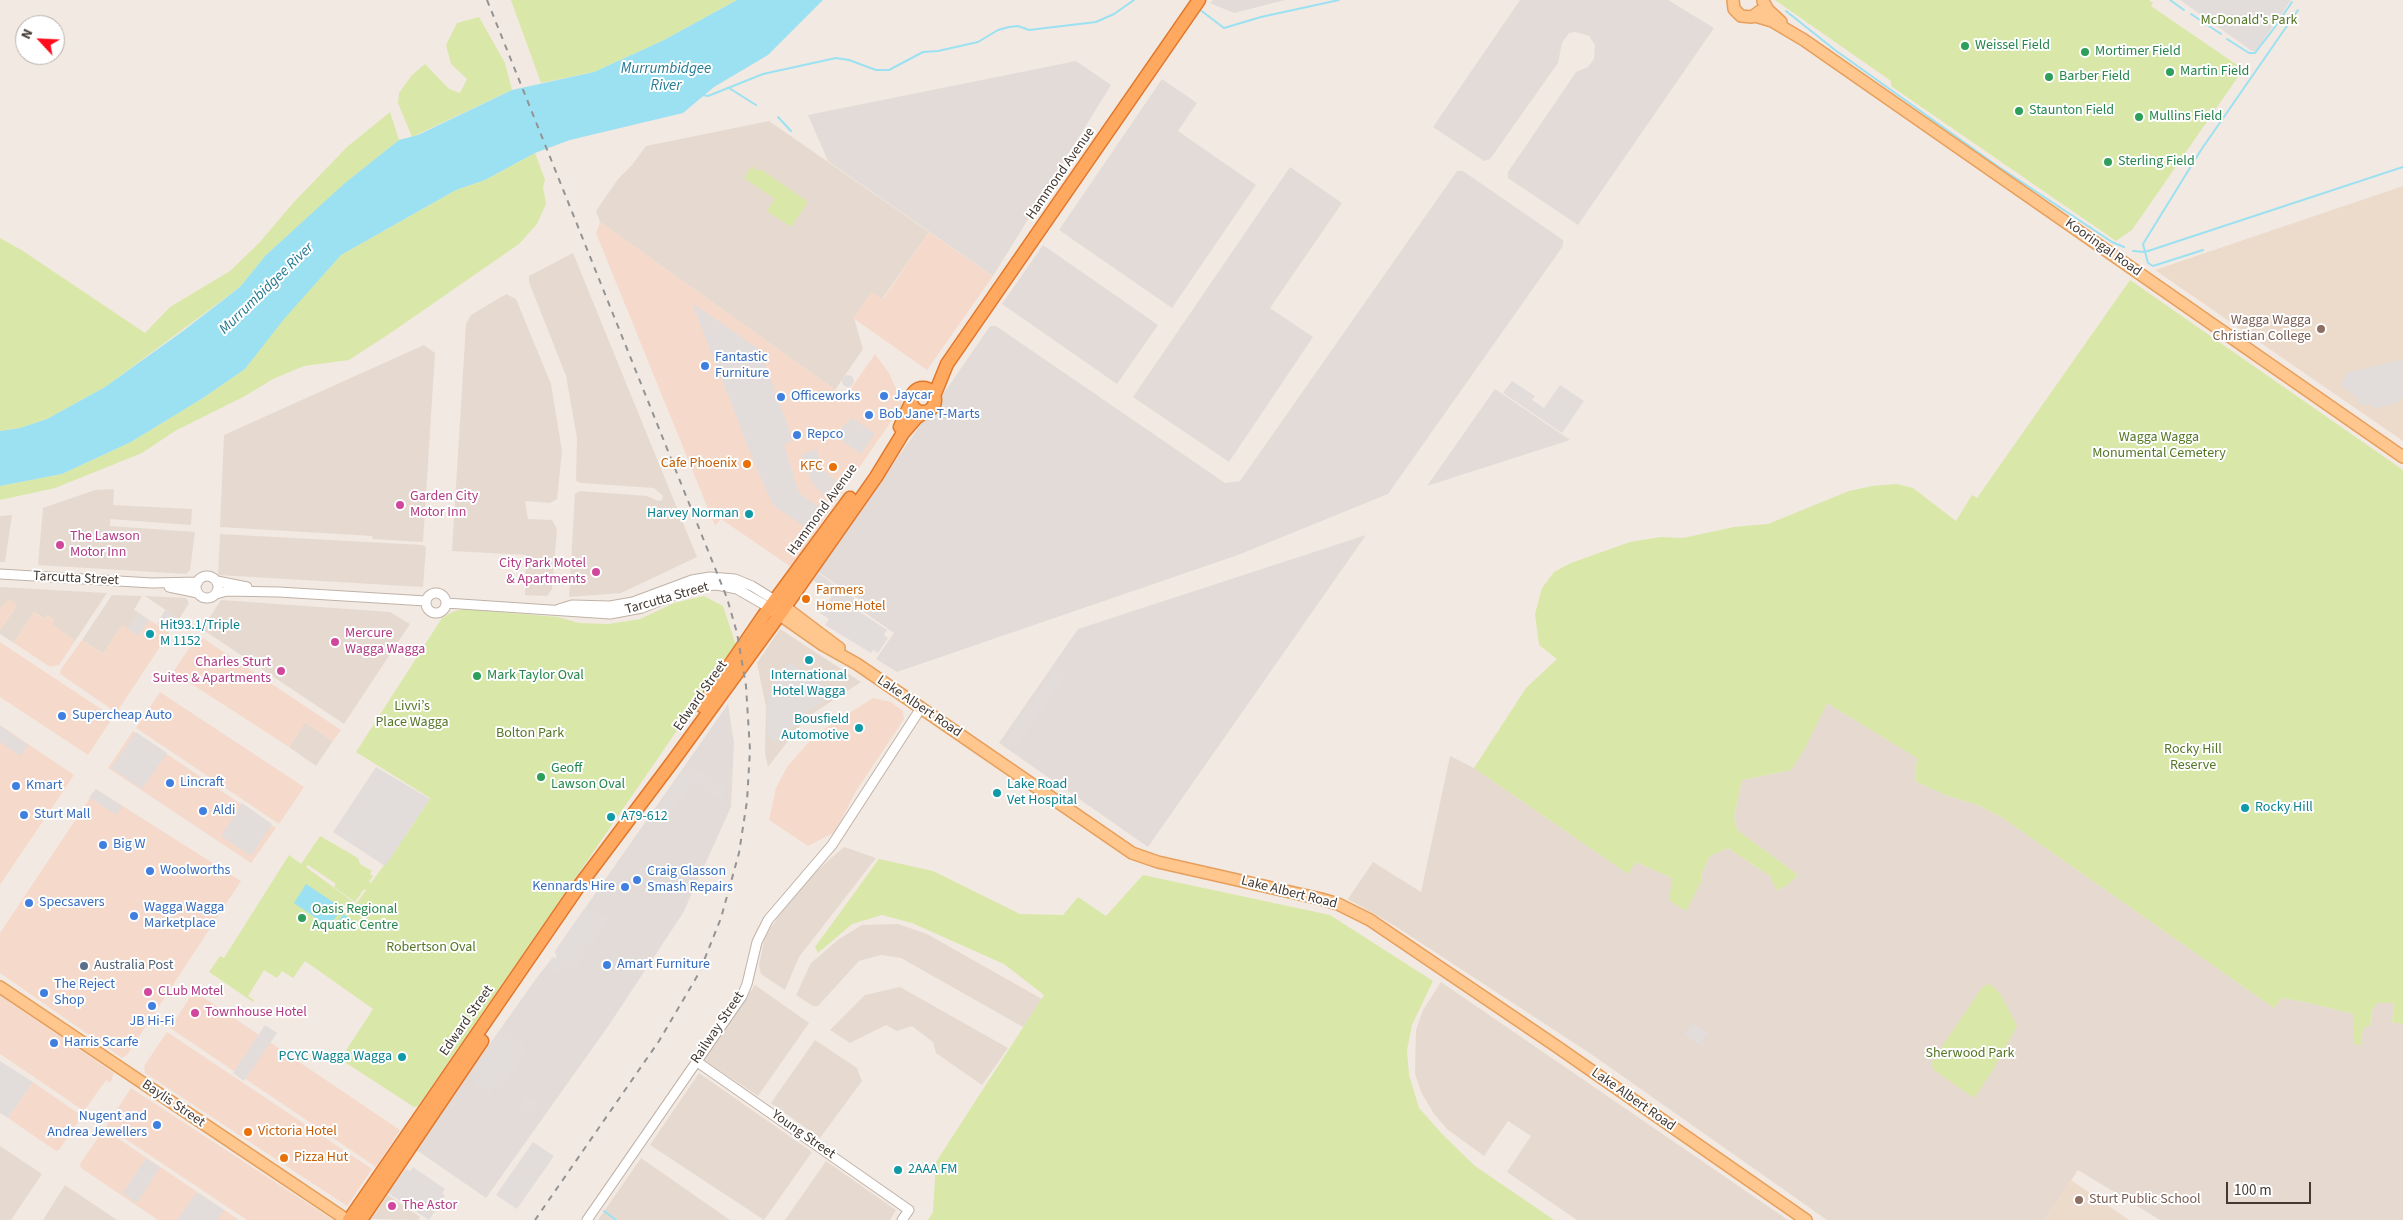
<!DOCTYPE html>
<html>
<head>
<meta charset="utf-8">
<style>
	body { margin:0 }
	#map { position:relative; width:2403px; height:1220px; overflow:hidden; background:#f2e9e2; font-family:"Source Sans 3",sans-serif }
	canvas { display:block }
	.north { position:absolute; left:15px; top:15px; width:50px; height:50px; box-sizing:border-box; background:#fff; border:1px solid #b4b0ad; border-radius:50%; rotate:295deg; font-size:14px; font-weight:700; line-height:20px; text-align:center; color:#433932 }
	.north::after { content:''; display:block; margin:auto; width:18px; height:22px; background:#ff0b1b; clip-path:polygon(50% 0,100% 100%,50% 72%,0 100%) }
	.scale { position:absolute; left:2226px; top:1182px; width:85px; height:22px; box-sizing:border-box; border:2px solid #433932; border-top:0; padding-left:6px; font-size:15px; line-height:18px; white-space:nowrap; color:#433932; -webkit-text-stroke:4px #fff; paint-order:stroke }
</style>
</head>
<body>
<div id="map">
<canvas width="2403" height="1220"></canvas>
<div class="north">N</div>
<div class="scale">100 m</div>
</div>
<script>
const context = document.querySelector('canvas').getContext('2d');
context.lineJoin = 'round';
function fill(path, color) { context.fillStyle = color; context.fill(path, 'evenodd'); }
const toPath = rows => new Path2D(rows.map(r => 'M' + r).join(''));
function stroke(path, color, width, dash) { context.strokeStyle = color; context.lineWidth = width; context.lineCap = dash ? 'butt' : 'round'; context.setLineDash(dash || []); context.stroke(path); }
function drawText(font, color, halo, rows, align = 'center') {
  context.font = font + ' "Source Sans 3",sans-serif'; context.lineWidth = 4; context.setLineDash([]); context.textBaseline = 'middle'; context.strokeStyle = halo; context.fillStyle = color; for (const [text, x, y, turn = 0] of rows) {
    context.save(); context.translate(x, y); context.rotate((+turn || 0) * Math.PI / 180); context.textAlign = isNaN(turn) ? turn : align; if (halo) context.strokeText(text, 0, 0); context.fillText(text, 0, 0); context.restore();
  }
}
fill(toPath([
	[769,121,929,232,882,299,854,318,863,349,835,390,600,222,596,211,618,179,632,165,646,146],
	[573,253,697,557,621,593,569,597,575,494,579,491,647,496,658,501,662,500,663,496,654,488,581,483,576,481,577,438,566,376,529,282,529,276],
	[506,294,516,299,551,384,562,451,557,499,550,503,525,501,528,519,552,520,557,529,552,589,547,596,525,595,526,555,452,551,466,324,471,315],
	[424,345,435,353,423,542,373,539,372,536,220,527,224,435],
	[114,489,113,505,192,509,191,525,110,519,110,526,195,532,190,570,186,574,38,565,43,508,95,490],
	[12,515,5,562,0,562,0,516],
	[220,534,423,545,426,547,423,587,218,575],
	[0,587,107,593,75,641,51,624,54,620,47,615,44,619,34,612,14,643,0,634,0,630,17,605,0,609],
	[112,595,142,596,134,610,139,613,128,629,122,626,103,654,82,640],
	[145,596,186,598,189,603,179,619],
	[221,600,390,612,410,624,344,724,202,629],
	[780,629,861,682,806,718,768,767,765,753,766,707,757,663],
	[1827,703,1917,758,1915,781,1948,796,1978,805,2003,818,2274,1008,2282,998,2305,1002,2354,1014,2354,1043,2361,1044,2363,1028,2370,1026,2373,1006,2377,1003,2394,1003,2392,1022,2403,1024,2403,1220,2160,1220,2078,1170,2044,1220,1827,1220,1591,1054,1395,926,1348,899,1373,862,1421,892,1450,756,1474,768,1628,874,1636,862,1672,878,1701,882,1702,873,1710,856,1728,848,1770,876,1776,890,1781,888,1798,875,1737,830,1734,817,1742,780,1791,770],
	[305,722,333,741,316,766,289,747],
	[844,847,876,858,799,957,785,990,761,974,759,965,765,937,780,914,813,874],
	[898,924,927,934,1042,999,1023,1027,901,958,881,955,859,961,818,1006,813,1006,796,995,811,963,839,939,862,925],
	[1441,982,1788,1220,1577,1220,1507,1172,1531,1136,1508,1121,1484,1156,1447,1129,1434,1114,1421,1092,1415,1073,1416,1030,1423,1010],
	[755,985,809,1023,758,1096,704,1060],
	[900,987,1008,1048,982,1085,936,1053,933,1042,912,1026,897,1031,886,1025,850,1043,830,1030,865,995],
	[815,1040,857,1068,862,1081,820,1138,771,1103],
	[699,1073,812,1152,764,1220,650,1145],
	[0,1146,42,1174,11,1220,0,1220],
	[641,1158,730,1220,598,1220],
	[826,1161,896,1210,890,1220,785,1220],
	[65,1185,117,1220,43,1220],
	[388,1195,420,1217,418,1220,371,1219]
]), '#e6dad0');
fill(toPath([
	[600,222,845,397,875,354,889,373,903,404,791,567,721,519,715,526,596,233],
	[929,232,993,276,927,370,853,318,872,292,883,299],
	[9,599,17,605,0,630,0,609],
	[34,612,43,619,47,615,54,620,52,624,75,641,59,665,50,667,14,643],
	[139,613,169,633,119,709,114,711,60,674,61,669,82,640,103,654,122,625,128,629],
	[198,635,341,730,333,741,305,722,289,747,173,672],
	[0,642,113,717,88,755,0,697],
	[160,692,304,787,279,824,136,728],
	[873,698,891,702,903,711,904,719,856,791,835,832,808,846,769,820,776,788,787,767,815,735],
	[0,725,74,775,0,885],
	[133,731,276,828,251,863,108,768],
	[96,789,241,881,127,1055,122,1058,0,973,0,933],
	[194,991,400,1130,376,1167,170,1028],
	[0,996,114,1073,110,1083,106,1080,84,1111,0,1054],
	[167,1032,372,1169,347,1206,145,1073,144,1066],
	[33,1082,82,1116,59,1150,56,1151,8,1118],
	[131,1088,333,1220,247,1220,106,1126],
	[104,1129,239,1220,158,1220,81,1168,80,1164]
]), '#f5dacb');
fill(toPath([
	[1213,0,1285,0,1234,13,1210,3],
	[1520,0,1668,0,1714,28,1578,225,1508,178,1508,172,1576,72,1588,67,1594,59,1595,45,1589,36,1576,32,1569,33,1562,43,1558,63,1490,159,1484,161,1433,127],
	[1076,61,1111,85,993,276,828,161,808,115],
	[1162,79,1197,103,1178,131,1256,185,1172,308,1059,230],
	[1290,167,1342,203,1270,308,1313,337,1229,462,1133,397],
	[1457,171,1463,171,1563,240,1563,246,1388,494,1238,555,897,672,876,659,894,633,857,607,859,599,818,572,926,417,930,416,941,401,942,396,990,326,996,326,1225,483,1240,481],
	[1043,245,1158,325,1117,384,1002,304],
	[1495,389,1570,440,1427,486],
	[1366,535,1148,847,999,743,1078,629],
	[728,704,734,743,731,807,683,913,609,1025,486,1198,415,1149,538,976,553,957,557,959,555,951]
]), '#e3dbd7');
fill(toPath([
	[2403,186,2403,441,2155,270],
	[2071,1180,2129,1220,2044,1220]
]), '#ecdbcb');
fill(toPath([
	[511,0,737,0,664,40,594,72,541,83],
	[1775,0,2149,0,2153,3,2151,6,2240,67,2242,71,2132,230,2116,241,1891,86,1891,81],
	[479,17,505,63,512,90,412,137,398,103,399,93,412,75,425,64,449,89,460,93,467,79,451,64,446,45,457,23],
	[390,112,399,140,353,177,265,256,240,287,105,387,47,419,20,428,0,431,0,238,23,251,145,333,170,307,230,271,259,243,294,202,347,147],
	[535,153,545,180,543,187,546,204,537,224,519,244,392,332,349,360,304,366,273,379,245,396,175,431,142,453,55,488,0,500,0,486,62,474,131,442,203,398,245,369,283,319,341,255,456,190,485,180],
	[752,166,755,170,762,170,808,202,791,227,767,211,775,199,744,178],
	[2130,280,2403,470,2403,1024,2392,1022,2394,1003,2377,1003,2372,1011,2370,1026,2363,1028,2361,1045,2354,1044,2354,1014,2305,1002,2282,998,2274,1008,2003,818,1978,805,1948,796,1915,781,1917,758,1827,703,1804,750,1791,770,1742,780,1734,817,1737,830,1798,875,1786,886,1776,890,1770,876,1728,848,1710,856,1702,873,1701,882,1686,911,1669,900,1672,878,1636,862,1628,874,1474,768,1526,688,1557,659,1539,645,1535,614,1542,588,1554,572,1571,563,1630,542,1661,537,1683,538,1734,527,1768,524,1849,491,1872,486,1897,484,1913,488,1956,521,1972,495,1977,498],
	[704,596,723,606,736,645,418,1106,414,1107,343,1061,345,1052,373,1009,305,961,293,978,282,971,277,978,264,970,248,996,254,1000,253,1002,209,972,220,956,224,958,289,855,301,864,320,836,358,858,360,864,372,871,370,874,373,876,369,882,371,883,407,833,430,798,356,752,442,618,452,612,464,609,558,617,579,623,608,624,640,619,674,603],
	[308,865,336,884,334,887,355,902,364,889,366,890,356,904,306,867],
	[879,859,933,871,1020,914,1063,915,1078,897,1106,916,1143,875,1330,915,1433,981,1412,1025,1407,1050,1409,1075,1419,1108,1443,1135,1475,1166,1554,1220,928,1220,933,1212,936,1162,1044,995,1004,964,912,923,882,915,852,924,818,953,815,947],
	[1987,984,1994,987,2001,995,2017,1026,1993,1070,1974,1098,1934,1070,1931,1063,1981,989]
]), '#d9e8a8');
fill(toPath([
	[2180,0,2291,0,2256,51,2252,51],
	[692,303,760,350,793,440,784,445,797,487,800,494,821,508,822,515,811,531,773,505,758,472],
	[2403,359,2403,397,2398,403,2373,409,2372,405,2359,405,2357,398,2341,385,2346,373],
	'842 381a6 6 0 1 1 12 0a6 6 0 1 1-12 0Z',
	[1512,381,1535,396,1532,400,1544,408,1560,385,1584,401,1562,433,1503,393],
	[852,418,875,434,861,454,834,435],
	[817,449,821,468,836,481,825,496,813,484,801,455],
	[818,573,858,601,854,608,887,630,884,635,888,638,878,653,873,650,871,653,825,625,829,619,820,613,833,595,813,580],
	[165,610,177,617,168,631,157,624],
	[139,613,149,620,138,636,128,629],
	[789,662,835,694,804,713,777,743,768,736,766,707,773,686],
	[1056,668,1066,675,1016,747,1006,740],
	[0,726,28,745,21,756,0,742],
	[136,732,167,753,142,789,111,768],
	[692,766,726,790,721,798,715,797,714,794,694,780,664,823,655,817,660,810,657,808,682,772,686,774],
	[376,767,430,799,385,866,333,832],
	[96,789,122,806,116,815,89,797],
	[242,803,272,824,251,856,221,836],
	[584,909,593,914,594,912,610,917,589,947,585,945,581,950,585,953,576,967,565,965,559,974,547,966,553,957,557,959,555,951],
	[1693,1023,1708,1033,1702,1041,1705,1044,1703,1047,1684,1035],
	[265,1025,277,1033,244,1081,233,1073],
	[506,1031,525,1045,522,1049,527,1052,499,1090,494,1087,489,1094,475,1084,480,1076,473,1071,500,1033,503,1035],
	[0,1061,33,1082,8,1118,0,1113],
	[527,1097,538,1105,530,1115,519,1107],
	[533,1142,554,1156,517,1209,496,1195],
	[146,1158,160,1167,137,1203,123,1193],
	[413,1167,445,1189,442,1193,445,1196,429,1220,388,1193,406,1169,410,1171],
	[197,1192,224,1210,217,1220,177,1220]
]), '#e2dddb');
fill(toPath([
	[737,0,823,0,768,55,714,87,683,113,570,140,535,153,485,180,456,190,341,255,284,319,245,369,203,398,131,442,62,474,0,486,0,431,20,428,47,419,105,387,183,331,240,287,265,256,345,183,399,140,418,135,512,90,594,72,664,40],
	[306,884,342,908,329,927,294,903],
	[343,914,352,919,344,931,336,925]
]), '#9be1f2');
stroke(toPath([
	[2170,0,2184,10],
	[1199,9,1224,28,1261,17,1339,0],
	[1786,11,1835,50,1996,165,2112,242,2124,247],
	[2191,14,2221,34],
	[2281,18,2292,2],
	[2227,39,2249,53,2255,53,2278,23],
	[729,88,756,105],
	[703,95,708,96,763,74,836,58,849,60,876,70,889,70,923,52,938,51,978,42,998,30,1009,27,1018,26,1029,30,1096,22,1114,14,1134,0],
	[778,117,791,131],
	[2203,250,2153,266,2148,263,2143,244,2201,150,2298,10],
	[2133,251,2145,252,2403,167],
	[604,1211,616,1220]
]), '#9be1f2', 2);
const minor = toPath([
	[0,574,152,583,198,582],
	'196 587a11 11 0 1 1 22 0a11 11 0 1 1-22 0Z',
	[217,581,247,587],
	[169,587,198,593],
	'426 603a10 10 0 1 1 20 0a10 10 0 1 1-20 0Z',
	[216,594,227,591,279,592,426,601],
	[446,603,610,614,642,608,695,587,717,585,737,589,770,608],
	[559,609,572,605,610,606,633,602,692,580,710,577,735,579,752,586,776,601],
	[696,1061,909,1210,902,1220],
	[587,1220,742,996,747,984,757,942,768,920,832,845,921,708]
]);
const major = toPath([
	[1733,0,1734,9,1741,16,1752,17,1760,11],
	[1763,1,1768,10,1781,22],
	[1755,16,1772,21,1804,40,2403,457],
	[778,602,839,648],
	[773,610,823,645,857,664,1132,853,1158,862,1321,899,1338,904,1370,920,1556,1046,1806,1220],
	[0,987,347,1220]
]);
const highway = toPath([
	'911 400a12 12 0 1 1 24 0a12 12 0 1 1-24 0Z',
	[934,396,947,364,1199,0],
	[900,427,911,403],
	[702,706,764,615,850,498],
	[349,1220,576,890,673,761,780,614,876,477,903,433,916,418,924,412],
	[361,1220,482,1041]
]);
stroke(minor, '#c0b2a7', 11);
stroke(major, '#e79f5b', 14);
stroke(highway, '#e1782c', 15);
stroke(minor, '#fff', 9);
stroke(major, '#ffc68d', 11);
stroke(highway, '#ffa85f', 12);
stroke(toPath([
	[487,0,727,598,737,633,746,686,750,750,747,801,739,853,721,918,699,973,659,1041,535,1220]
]), '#939393', 2, [6, 6]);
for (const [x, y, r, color] of [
	[1965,46,5,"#2e9e5b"],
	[2085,52,5,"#2e9e5b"],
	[2170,72,5,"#2e9e5b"],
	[2049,77,5,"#2e9e5b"],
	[2019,111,5,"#2e9e5b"],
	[2139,117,5,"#2e9e5b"],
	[2108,162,5,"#2e9e5b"],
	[2321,329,5,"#8d6e63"],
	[705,366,5,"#3f7fe0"],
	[884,396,5,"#3f7fe0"],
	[781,397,5,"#3f7fe0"],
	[869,415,5,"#3f7fe0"],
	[797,435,5,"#3f7fe0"],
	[747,464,5,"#e8710a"],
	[833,467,5,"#e8710a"],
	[400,505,5,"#d1479c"],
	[749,514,5,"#0f9aa8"],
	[60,545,5,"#d1479c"],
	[596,572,5,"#d1479c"],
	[806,599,5,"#e8710a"],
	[150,634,5,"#0f9aa8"],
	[335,642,5,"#d1479c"],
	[809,660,5,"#0f9aa8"],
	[281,671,5,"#d1479c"],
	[477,676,5,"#2e9e5b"],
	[62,716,5,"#3f7fe0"],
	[859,728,5,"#0f9aa8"],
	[541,777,5,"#2e9e5b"],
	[170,783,5,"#3f7fe0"],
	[16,786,5,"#3f7fe0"],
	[997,793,5,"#0f9aa8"],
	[2245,808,5,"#0f9aa8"],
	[203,811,5,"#3f7fe0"],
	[24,815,5,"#3f7fe0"],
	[611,817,5,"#0f9aa8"],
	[103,845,5,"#3f7fe0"],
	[150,871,5,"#3f7fe0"],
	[637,880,5,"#3f7fe0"],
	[625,887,5,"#3f7fe0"],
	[29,903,5,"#3f7fe0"],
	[134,916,5,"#3f7fe0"],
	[302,918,5,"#2e9e5b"],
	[607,965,5,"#3f7fe0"],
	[84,966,5,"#5c6f8a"],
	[148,992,5,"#d1479c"],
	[44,993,5,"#3f7fe0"],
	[152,1006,5,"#3f7fe0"],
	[195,1013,5,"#d1479c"],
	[54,1043,5,"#3f7fe0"],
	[402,1057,5,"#0f9aa8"],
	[157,1125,5,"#3f7fe0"],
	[248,1132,5,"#e8710a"],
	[284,1158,5,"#e8710a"],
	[898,1170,5,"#0f9aa8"],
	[2079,1200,5,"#8d6e63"],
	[392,1206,5,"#d1479c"]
]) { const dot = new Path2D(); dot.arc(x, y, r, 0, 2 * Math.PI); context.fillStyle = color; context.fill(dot); stroke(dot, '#fff', 2); }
drawText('14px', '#557625', '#fff', [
	["McDonald's Park",2249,21],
	["Wagga Wagga",2159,438],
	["Monumental Cemetery",2159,454],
	["Livvi’s",412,707],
	["Place Wagga",412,723],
	["Bolton Park",530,734],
	["Rocky Hill",2193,750],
	["Reserve",2193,766],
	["Robertson Oval",431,948],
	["Sherwood Park",1970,1054]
]);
drawText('14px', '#27864d', '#fff', [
	["Weissel Field",1975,46],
	["Mortimer Field",2095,52],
	["Martin Field",2180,72],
	["Barber Field",2059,77],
	["Staunton Field",2029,111],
	["Mullins Field",2149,117],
	["Sterling Field",2118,162],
	["Mark Taylor Oval",487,676],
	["Geoff",551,769],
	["Lawson Oval",551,785],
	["Oasis Regional",312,910],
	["Aquatic Centre",312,926]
], 'left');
drawText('14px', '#433932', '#fff', [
	["Hammond Avenue",1061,174,-55],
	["Kooringal Road",2103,248,35],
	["Hammond Avenue",823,510,-54],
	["Tarcutta Street",76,579,3],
	["Tarcutta Street",667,599,-16],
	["Edward Street",701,696,-55],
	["Lake Albert Road",919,707,34],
	["Lake Albert Road",1289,893,14],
	["Edward Street",467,1021,-55],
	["Railway Street",718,1028,-56],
	["Lake Albert Road",1633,1100,35],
	["Baylis Street",173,1104,34],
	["Young Street",803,1135,35]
]);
drawText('14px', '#785e54', '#fff', [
	["Wagga Wagga",2311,321],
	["Christian College",2311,337],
	["Sturt Public School",2089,1200,"left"]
], 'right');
drawText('14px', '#366cbe', '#fff', [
	["Fantastic",715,358],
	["Furniture",715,374],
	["Jaycar",894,396],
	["Officeworks",791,397],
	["Bob Jane T-Marts",879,415],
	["Repco",807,435],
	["Supercheap Auto",72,716],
	["Lincraft",180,783],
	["Kmart",26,786],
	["Aldi",213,811],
	["Sturt Mall",34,815],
	["Big W",113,845],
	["Woolworths",160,871],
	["Craig Glasson",647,872],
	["Smash Repairs",647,888],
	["Kennards Hire",615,887,"right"],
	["Specsavers",39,903],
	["Wagga Wagga",144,908],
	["Marketplace",144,924],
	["Amart Furniture",617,965],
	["The Reject",54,985],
	["Shop",54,1001],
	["JB Hi-Fi",152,1022,"center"],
	["Harris Scarfe",64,1043],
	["Nugent and",147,1117,"right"],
	["Andrea Jewellers",147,1133,"right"]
], 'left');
drawText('14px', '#c56008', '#fff', [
	["Cafe Phoenix",737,464,"right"],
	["KFC",823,467,"right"],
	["Farmers",816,591],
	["Home Hotel",816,607],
	["Victoria Hotel",258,1132],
	["Pizza Hut",294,1158]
], 'left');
drawText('14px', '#b23c85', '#fff', [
	["Garden City",410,497],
	["Motor Inn",410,513],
	["The Lawson",70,537],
	["Motor Inn",70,553],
	["City Park Motel",586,564,"right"],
	["& Apartments",586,580,"right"],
	["Mercure",345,634],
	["Wagga Wagga",345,650],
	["Charles Sturt",271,663,"right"],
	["Suites & Apartments",271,679,"right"],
	["CLub Motel",158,992],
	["Townhouse Hotel",205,1013],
	["The Astor",402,1206]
], 'left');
drawText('14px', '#0d838f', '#fff', [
	["Harvey Norman",739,514,"right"],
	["Hit93.1/Triple",160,626],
	["M 1152",160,642],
	["International",809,676,"center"],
	["Hotel Wagga",809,692,"center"],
	["Bousfield",849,720,"right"],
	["Automotive",849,736,"right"],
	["Lake Road",1007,785],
	["Vet Hospital",1007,801],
	["Rocky Hill",2255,808],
	["A79-612",621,817],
	["PCYC Wagga Wagga",392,1057,"right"],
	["2AAA FM",908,1170]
], 'left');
drawText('14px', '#4e5e75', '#fff', [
	["Australia Post",94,966]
], 'left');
drawText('italic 15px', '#257b91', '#fff', [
	["Murrumbidgee",666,70],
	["River",666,87],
	["Murrumbidgee River",267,289,-44]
]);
</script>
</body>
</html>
